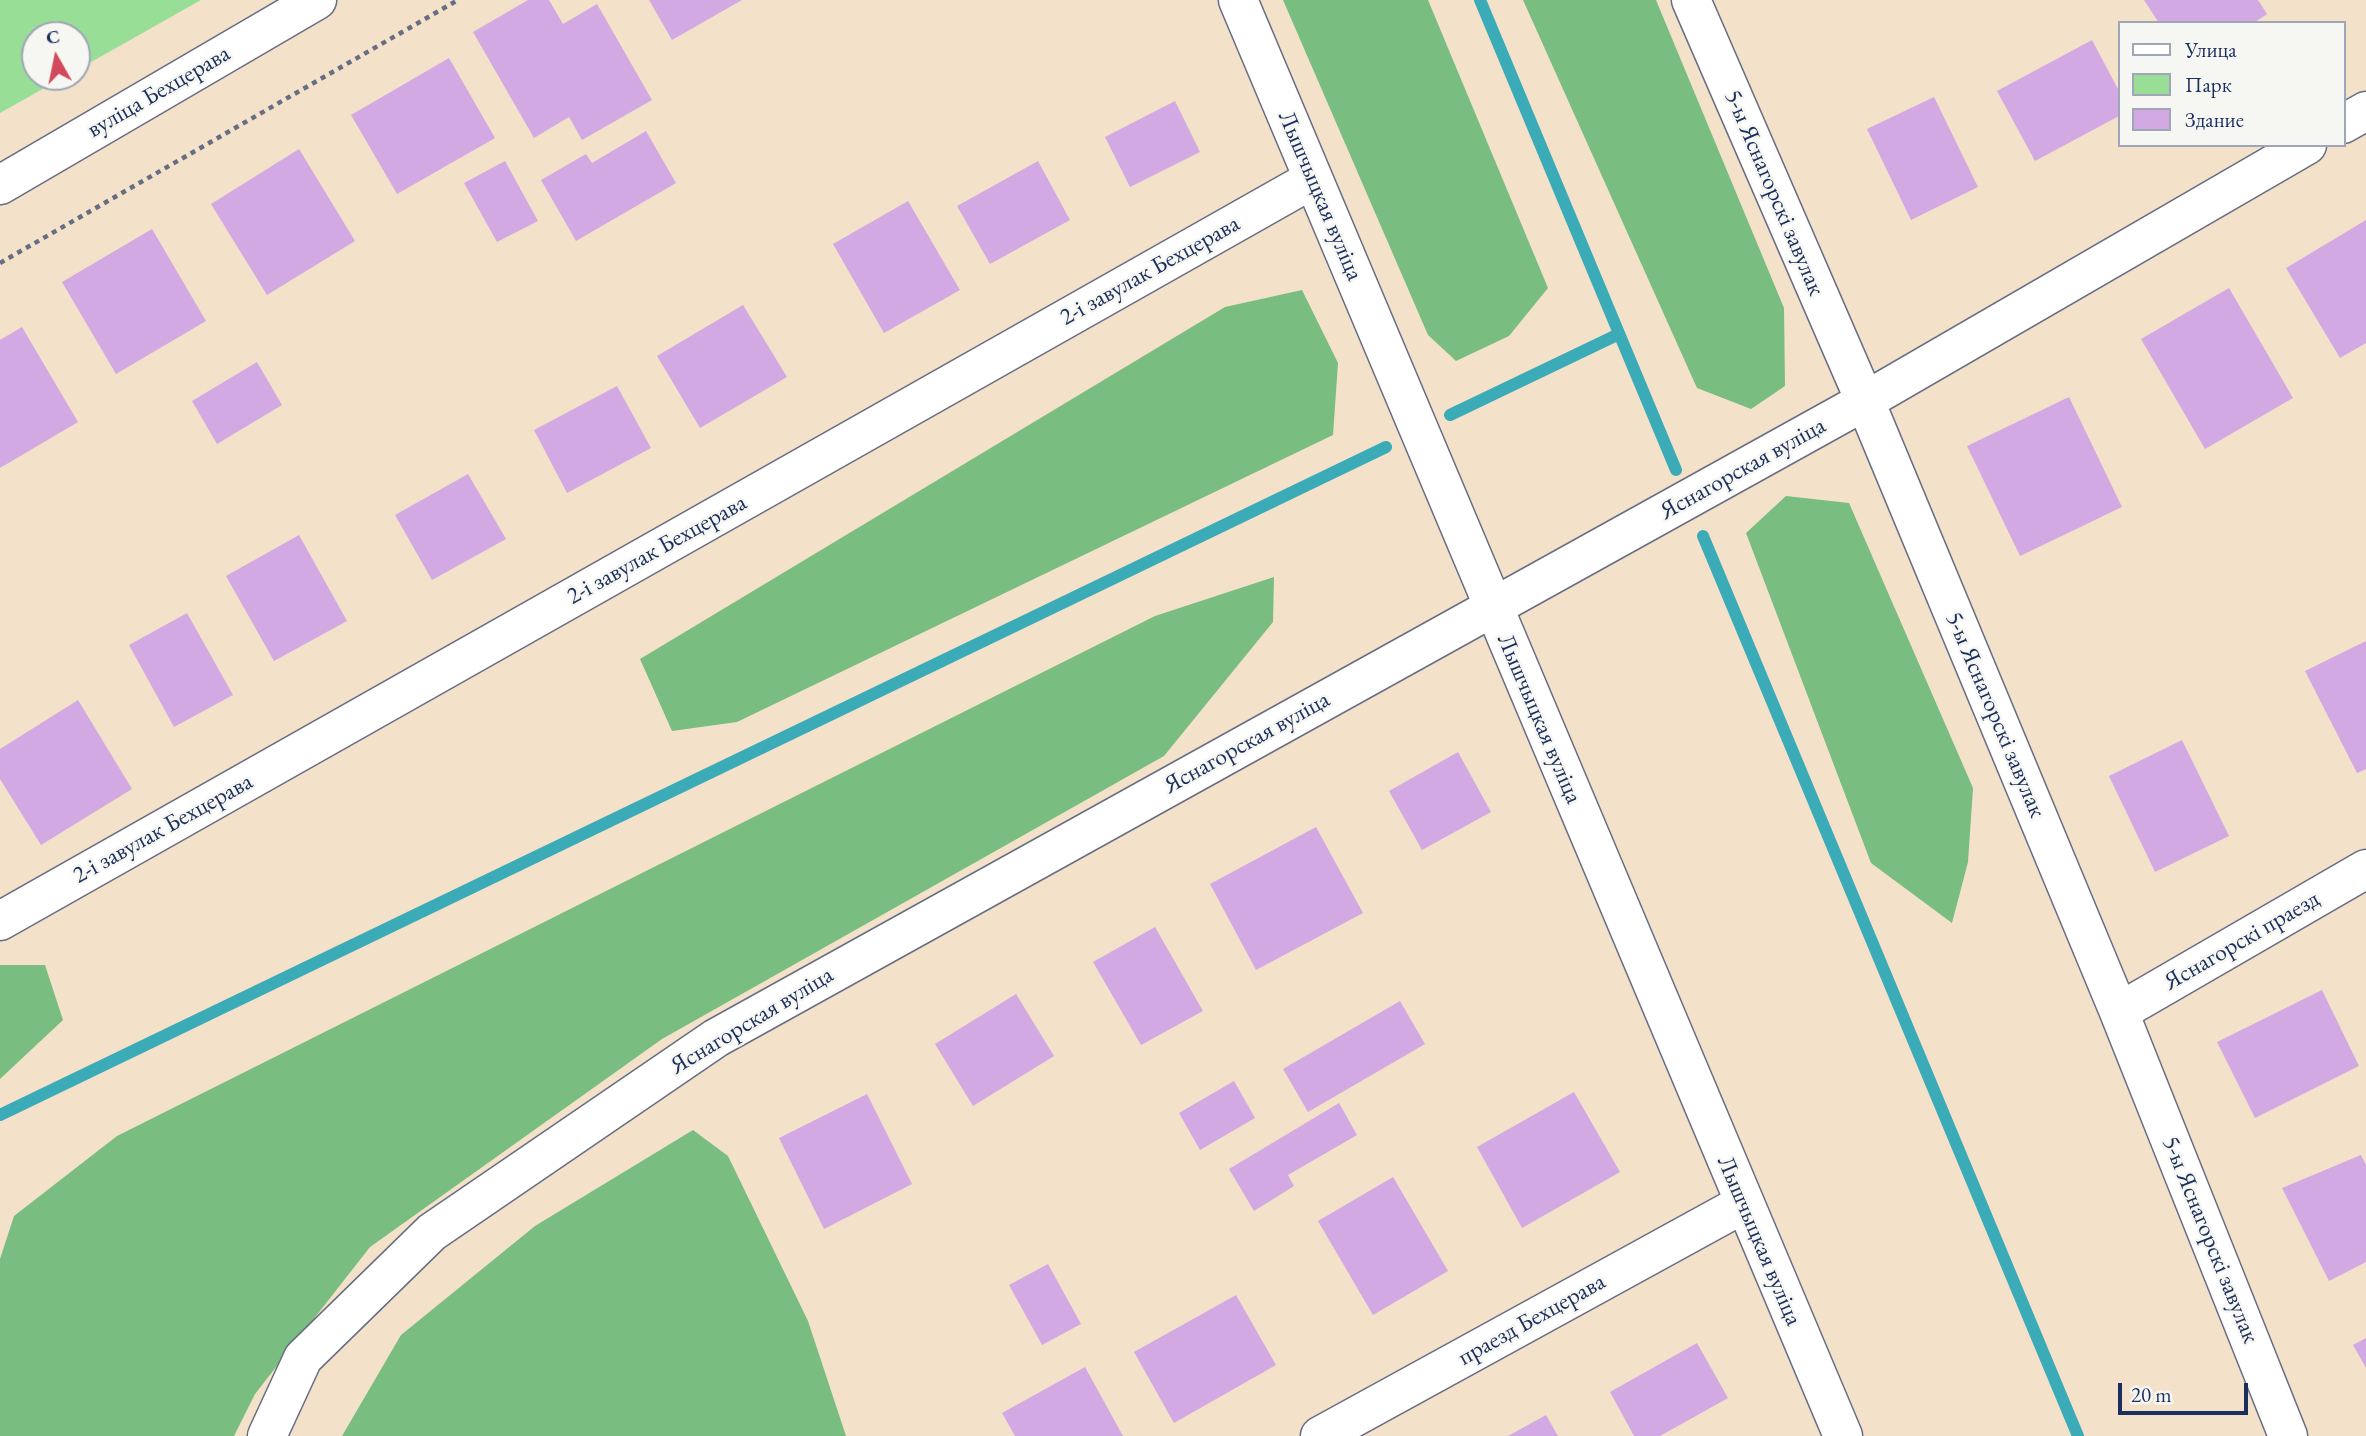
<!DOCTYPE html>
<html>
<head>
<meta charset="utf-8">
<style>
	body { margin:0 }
	#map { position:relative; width:2366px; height:1436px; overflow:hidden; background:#f3e1c9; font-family:"EB Garamond",serif }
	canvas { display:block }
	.legend { position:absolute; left:2118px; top:21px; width:228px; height:126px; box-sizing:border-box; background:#f6f6f2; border:2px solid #9ea6b7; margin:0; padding:9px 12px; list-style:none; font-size:21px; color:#1b2f5e }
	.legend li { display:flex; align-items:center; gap:14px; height:35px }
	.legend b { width:35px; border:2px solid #9ea6b7 }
	.north { position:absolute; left:21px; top:21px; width:70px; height:70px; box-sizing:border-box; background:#f6f6f2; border:2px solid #9ea6b7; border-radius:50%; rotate:351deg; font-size:19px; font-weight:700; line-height:28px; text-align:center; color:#1b2f5e }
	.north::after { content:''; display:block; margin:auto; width:24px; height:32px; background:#d1495b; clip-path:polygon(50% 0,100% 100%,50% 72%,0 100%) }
	.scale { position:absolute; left:2118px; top:1383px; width:130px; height:32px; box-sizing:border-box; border:4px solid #1b2f5e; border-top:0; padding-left:9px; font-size:21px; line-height:24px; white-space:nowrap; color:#1b2f5e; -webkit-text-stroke:5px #f6f6f2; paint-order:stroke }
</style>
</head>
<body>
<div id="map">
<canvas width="2366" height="1436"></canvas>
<ul class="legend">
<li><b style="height:9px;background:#fff"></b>Улица</li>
<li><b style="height:19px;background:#99de97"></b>Парк</li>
<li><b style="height:19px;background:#d2a9e3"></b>Здание</li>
</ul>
<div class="north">С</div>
<div class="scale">20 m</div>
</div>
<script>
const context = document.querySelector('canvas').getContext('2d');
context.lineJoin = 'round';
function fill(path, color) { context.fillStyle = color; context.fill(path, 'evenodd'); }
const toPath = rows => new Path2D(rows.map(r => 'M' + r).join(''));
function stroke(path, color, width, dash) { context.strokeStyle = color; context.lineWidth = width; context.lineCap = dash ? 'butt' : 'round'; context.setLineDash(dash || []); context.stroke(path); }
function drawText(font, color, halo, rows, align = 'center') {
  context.font = font + ' "EB Garamond",serif'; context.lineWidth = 5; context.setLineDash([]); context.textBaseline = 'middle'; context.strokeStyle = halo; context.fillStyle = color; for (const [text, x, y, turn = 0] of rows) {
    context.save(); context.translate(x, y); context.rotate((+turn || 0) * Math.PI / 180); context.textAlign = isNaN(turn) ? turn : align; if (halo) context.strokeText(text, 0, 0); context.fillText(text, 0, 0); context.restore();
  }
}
fill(toPath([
	[0,0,201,0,77,70,77,35,35,35,35,77,64,77,0,113]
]), '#99de97');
fill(toPath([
	[1283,0,1428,0,1548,288,1509,336,1456,361,1428,335],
	[1523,0,1656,0,1784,308,1785,386,1751,409,1697,388],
	[1302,290,1338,363,1333,435,737,722,672,731,640,659,1225,307],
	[1786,496,1849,503,1973,788,1968,862,1952,923,1871,863,1746,533],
	[1274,577,1273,622,1164,756,662,1039,370,1247,255,1394,234,1436,0,1436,0,1259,14,1216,117,1136,1155,616],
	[0,965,45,965,63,1020,0,1079],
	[693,1130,728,1156,808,1321,846,1436,342,1436,401,1335,535,1226]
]), '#7abd80');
stroke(toPath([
	[1480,0,1676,470],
	[1450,415,1619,334],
	[1703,536,2078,1436],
	[0,1115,1386,447]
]), '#3babb8', 12);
fill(toPath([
	[528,0,549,0,563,24,597,4,652,100,582,140,569,117,534,138,473,32],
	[649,0,742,0,672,40],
	[2144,0,2258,0,2267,14,2254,23,2159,23],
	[2092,40,2119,91,2119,116,2035,161,1997,91],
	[449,58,495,138,397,194,351,115],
	[1934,97,1978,187,1911,220,1867,129],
	[1175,101,1200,152,1130,187,1105,137],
	[646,131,676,183,576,241,541,180,586,154,592,163],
	[299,149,355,241,267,295,211,204],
	[505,161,538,221,497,242,464,183],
	[1038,161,1070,220,990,264,957,206],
	[908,201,960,290,884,333,833,244],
	[2366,220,2366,343,2340,358,2286,268],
	[152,229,206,321,116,374,62,282],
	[2229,288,2293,398,2205,449,2141,339],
	[743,305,787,377,700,428,657,356],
	[22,327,78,422,0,468,0,340],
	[257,362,282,405,217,444,192,401],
	[617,386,651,448,567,493,534,430],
	[2069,397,2122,507,2020,556,1967,446],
	[468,474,506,539,432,580,395,515],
	[299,535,347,621,274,661,226,576],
	[187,613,233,695,174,727,129,645],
	[2366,641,2366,769,2357,773,2305,671],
	[78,700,132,789,41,845,0,779,0,749],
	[2182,740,2229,836,2155,872,2109,776],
	[1458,752,1491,812,1422,850,1389,791],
	[1316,827,1363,913,1256,970,1210,884],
	[1155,927,1203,1011,1141,1045,1093,962],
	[2322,990,2359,1066,2255,1118,2217,1042],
	[1016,994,1054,1056,973,1106,935,1044],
	[1400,1001,1425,1044,1308,1112,1283,1069],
	[1234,1081,1255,1118,1200,1150,1179,1113],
	[1574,1092,1620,1172,1522,1228,1477,1147],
	[867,1094,912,1184,824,1229,779,1138],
	[1339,1103,1357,1135,1288,1175,1294,1186,1254,1211,1229,1169],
	[2361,1155,2366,1165,2366,1262,2329,1281,2282,1188],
	[1393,1177,1448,1271,1373,1315,1318,1221],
	[1048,1264,1081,1324,1042,1345,1009,1285],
	[1236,1295,1276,1365,1174,1423,1134,1352],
	[2366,1338,2366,1368,2353,1345],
	[1697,1343,1728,1398,1660,1436,1634,1436,1610,1392],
	[1085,1367,1123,1436,1015,1436,1002,1413],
	[1546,1415,1558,1436,1508,1436]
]), '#d2a9e3');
const minor = toPath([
	[1238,0,1843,1436],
	[1691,0,1865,401,2119,1012,2288,1436],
	[2343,124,2366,111],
	[0,185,317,0],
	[0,921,1313,179],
	[2119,1012,2366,869],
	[267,1436,303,1358,432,1232,716,1038,1865,401,2307,145],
	[1320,1436,1743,1204]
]);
stroke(minor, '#676d83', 41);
stroke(toPath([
	[0,263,458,0]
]), '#676d83', 4.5, [5, 5]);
stroke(minor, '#fff', 38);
drawText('24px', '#1b2f5e', '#f6f6f2', [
	["вуліца Бехцерава",159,92,-30],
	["5-ы Яснагорскі завулак",1774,193,67],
	["Лышчыцкая вуліца",1320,196,67],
	["2-і завулак Бехцерава",1150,271,-29],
	["Яснагорская вуліца",1743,469,-29],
	["2-і завулак Бехцерава",657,550,-29],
	["5-ы Яснагорскі завулак",1995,715,67],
	["Лышчыцкая вуліца",1539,719,67],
	["Яснагорская вуліца",1247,743,-29],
	["2-і завулак Бехцерава",163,829,-29],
	["Яснагорскі праезд",2242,941,-30],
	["Яснагорская вуліца",752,1021,-31],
	["5-ы Яснагорскі завулак",2210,1240,68],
	["Лышчыцкая вуліца",1759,1241,67],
	["праезд Бехцерава",1532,1320,-29]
]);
</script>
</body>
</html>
